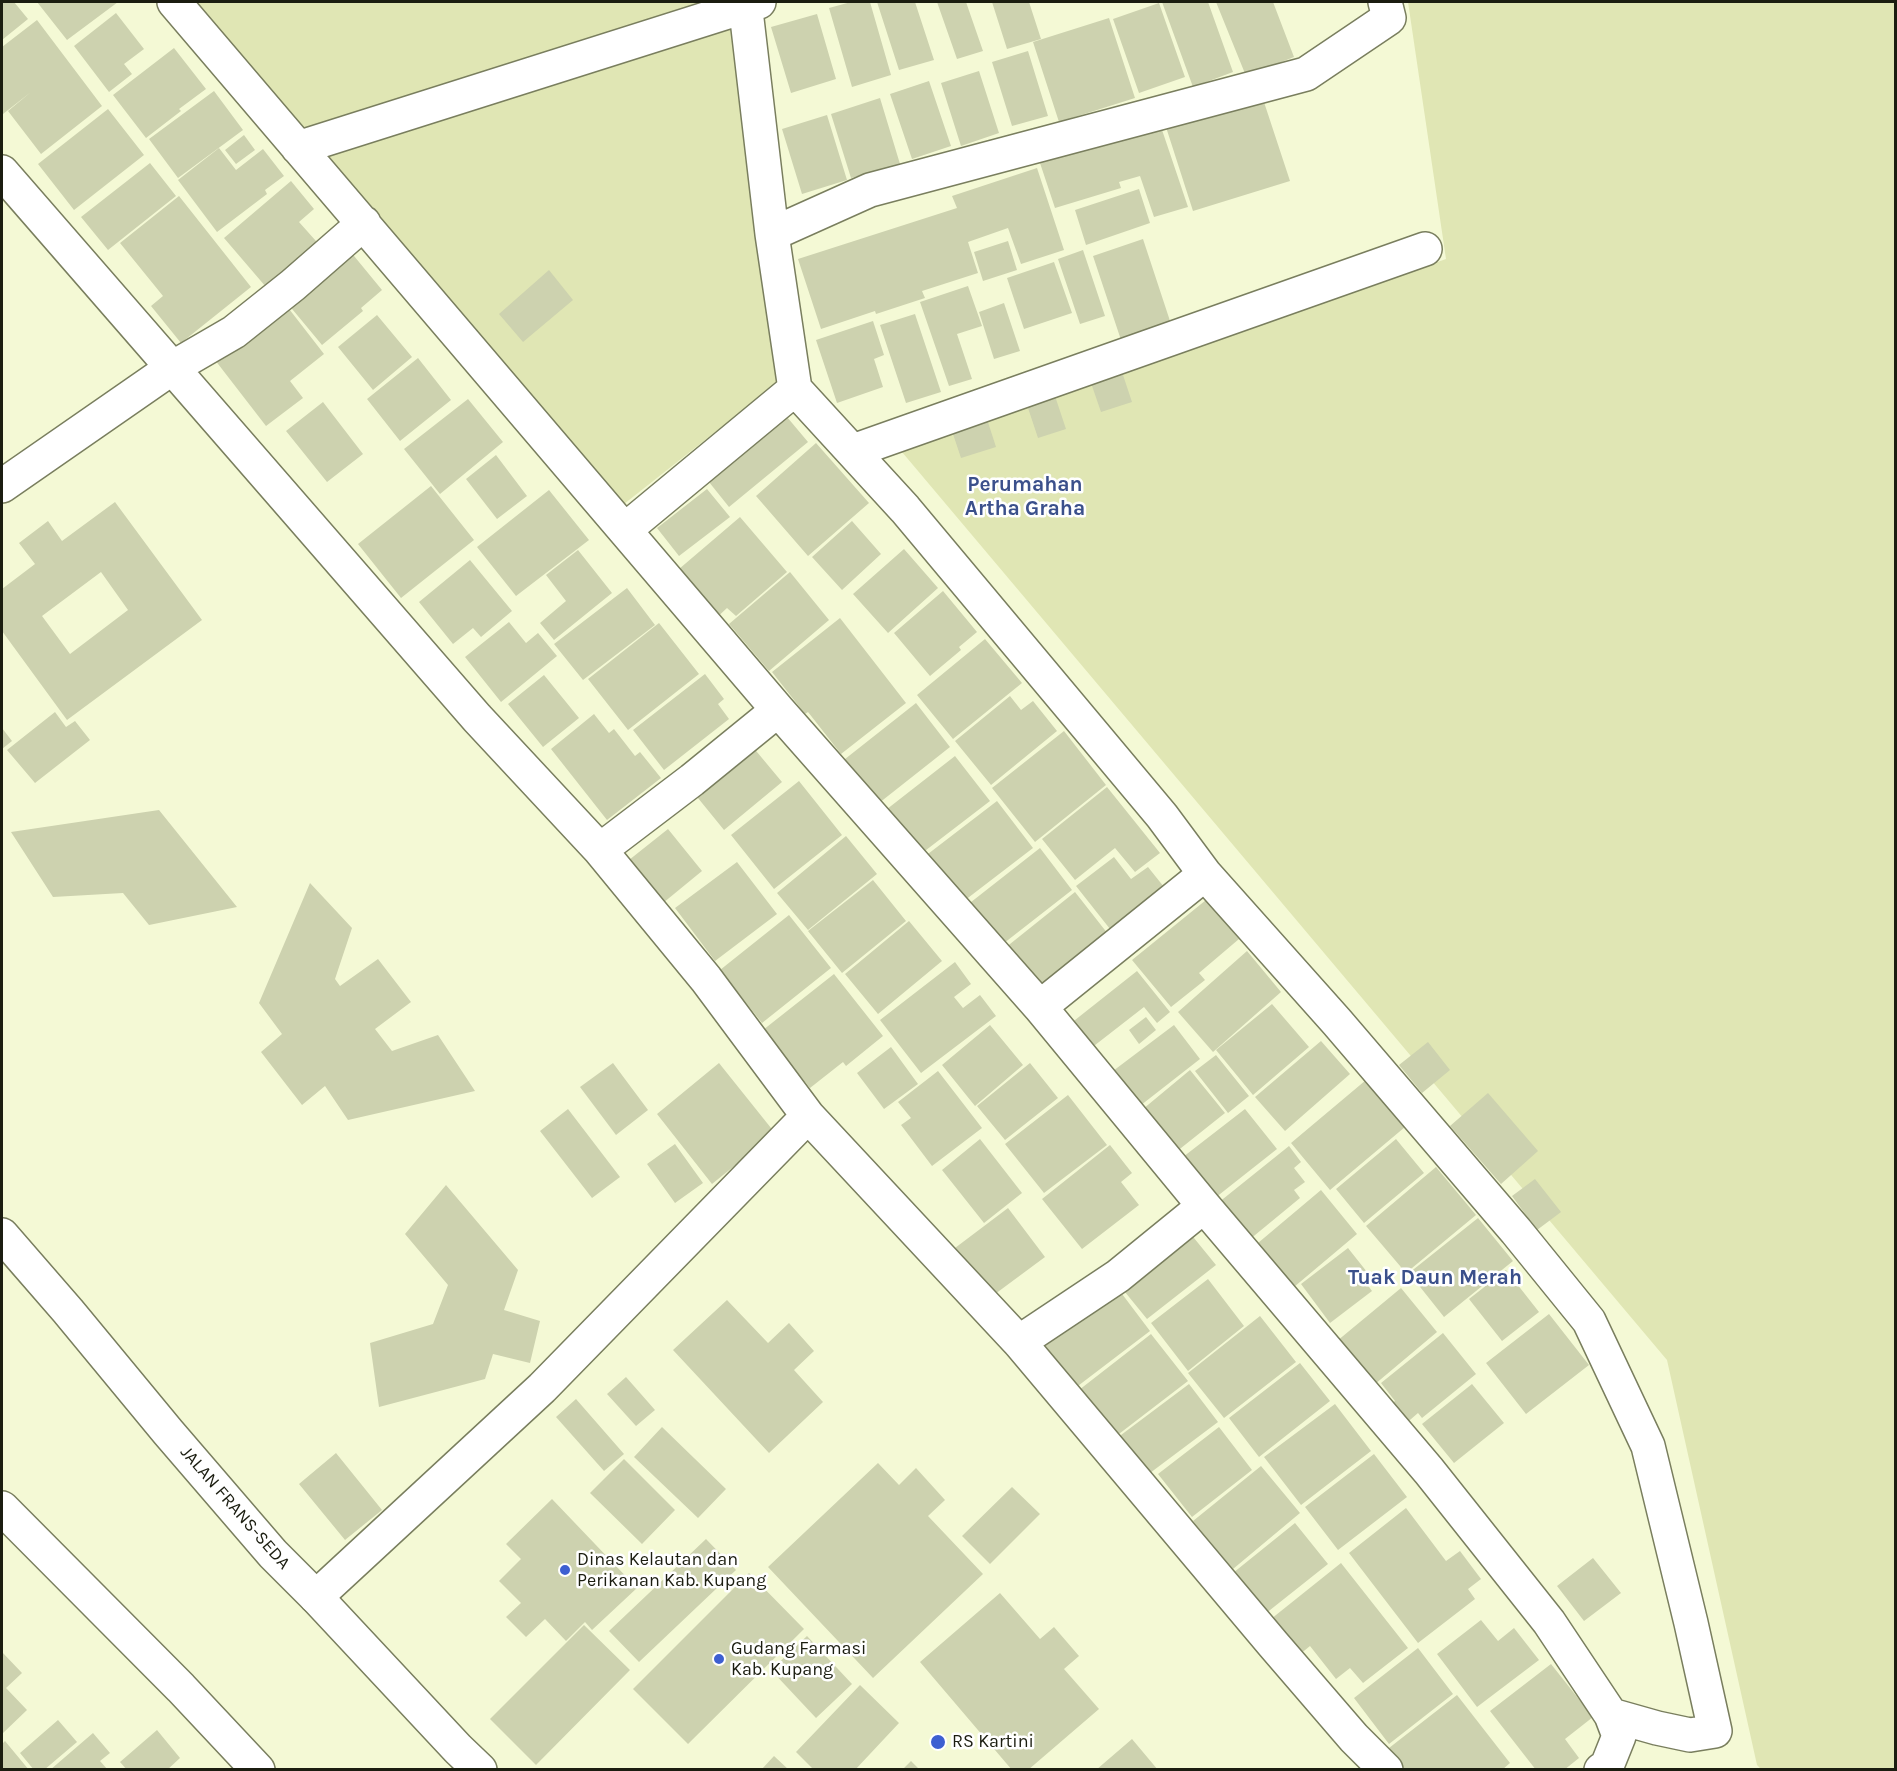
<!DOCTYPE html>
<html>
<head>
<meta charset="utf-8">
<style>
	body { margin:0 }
	#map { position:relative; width:1897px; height:1771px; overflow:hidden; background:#f4f9d5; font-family:Karla,sans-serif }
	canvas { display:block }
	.frame { position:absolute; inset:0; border:3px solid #1b1d10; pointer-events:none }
</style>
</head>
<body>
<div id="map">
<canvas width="1897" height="1771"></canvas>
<div class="frame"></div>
</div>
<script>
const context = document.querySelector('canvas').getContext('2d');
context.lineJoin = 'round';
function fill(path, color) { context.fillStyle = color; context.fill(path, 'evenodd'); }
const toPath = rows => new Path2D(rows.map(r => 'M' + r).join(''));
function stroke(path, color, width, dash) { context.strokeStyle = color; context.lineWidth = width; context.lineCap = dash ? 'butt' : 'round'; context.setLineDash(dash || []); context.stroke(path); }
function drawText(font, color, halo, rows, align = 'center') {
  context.font = font + ' Karla,sans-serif'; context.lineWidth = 5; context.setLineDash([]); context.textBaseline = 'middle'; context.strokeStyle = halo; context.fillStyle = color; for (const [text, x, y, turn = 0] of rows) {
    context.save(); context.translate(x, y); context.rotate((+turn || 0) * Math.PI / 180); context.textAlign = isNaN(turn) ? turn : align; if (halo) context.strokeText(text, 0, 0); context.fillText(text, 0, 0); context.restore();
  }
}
fill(toPath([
	[194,2,727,2,781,380,624,504],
	[1408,2,1895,2,1895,1769,1762,1770,1757,1765,1667,1360,902,452,1446,259]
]), '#e0e6b4');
fill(toPath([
	[2,2,14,2,28,19,2,40],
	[37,2,118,2,67,40],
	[851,2,870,2,891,75,852,87,829,8],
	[877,2,915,2,934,60,899,70],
	[937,2,966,2,983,51,957,59],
	[992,2,1029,2,1041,39,1007,49],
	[1162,2,1208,2,1233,72,1193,87],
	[1216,2,1273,2,1294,57,1246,76],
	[1159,3,1185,77,1139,93,1113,19],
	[116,13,144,49,124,64,132,74,109,92,74,46],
	[817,14,836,79,791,93,771,27],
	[1109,18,1135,98,1059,122,1033,42],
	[37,20,102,106,41,154,8,111,31,92,3,114,2,111,2,47],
	[174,48,206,89,179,109,181,111,146,138,113,95],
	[1028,51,1048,116,1012,126,992,62],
	[979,71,999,133,961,146,941,83],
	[929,81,951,146,912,159,890,94],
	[214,91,243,130,178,178,149,139],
	[1261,93,1290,181,1193,211,1165,124],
	[880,98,900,164,851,178,831,114],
	[108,109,144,155,74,210,38,164],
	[827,115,847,180,802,194,782,129],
	[1159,121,1188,207,1154,217,1140,176,1119,182,1121,188,1055,208,1039,160],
	[244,135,255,150,236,164,225,150],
	[219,148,236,170,263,149,284,176,265,190,267,194,217,232,178,180],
	[150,163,176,196,108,250,81,217],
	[1037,168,1064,250,1021,264,1008,228,968,242,978,273,922,291,925,298,876,314,875,311,821,329,798,259,957,208,952,196],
	[291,181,314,209,299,222,324,250,272,294,224,238],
	[1139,189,1150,223,1086,245,1075,210],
	[179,196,251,287,181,343,151,306,163,296,120,243],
	[1143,239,1171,324,1121,340,1093,256],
	[1008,241,1017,270,983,281,974,252],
	[345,245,382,290,361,308,363,311,322,345,283,298],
	[1083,250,1105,316,1080,324,1058,259],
	[1054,262,1072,313,1024,329,1007,278],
	[549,270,573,300,523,342,499,314],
	[968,286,982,326,957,334,972,379,949,386,920,302],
	[1004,303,1020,351,994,359,979,312],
	[286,305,324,354,290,381,303,398,266,426,215,360],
	[915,314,941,392,906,403,880,325],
	[377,315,412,357,373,390,338,347],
	[873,321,884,355,874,359,883,387,837,403,816,340],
	[418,358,451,400,400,441,367,399],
	[1121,369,1132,402,1101,412,1090,380],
	[1054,393,1066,429,1038,438,1026,402],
	[468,399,503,442,440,494,404,449],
	[323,402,363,454,327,482,286,431],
	[986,416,996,447,961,458,951,428],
	[787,417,808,442,729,507,709,482],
	[816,443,869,503,808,556,756,496],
	[496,455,527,496,497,519,466,479],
	[431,486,474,540,401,598,358,544],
	[707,489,730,517,679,556,657,528],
	[549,490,589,540,516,596,477,547],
	[115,502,202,620,67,720,2,631,2,589,35,564,19,543,48,521,62,541],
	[101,572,128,610,70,654,42,616],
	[740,517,787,572,736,616,727,608,712,622,672,575],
	[852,521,881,554,842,590,812,557],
	[904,549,938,588,888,633,853,594],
	[578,550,612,593,554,640,540,623,566,601,546,575],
	[470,560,512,611,481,637,473,628,453,644,419,602],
	[790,572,829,620,769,671,729,624],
	[627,588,655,625,583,680,554,644],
	[943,591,977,632,959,647,961,650,930,676,894,633],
	[840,618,906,703,841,754,808,712,805,714,772,672],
	[509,622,526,643,538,633,557,656,501,702,465,657],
	[659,623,699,674,628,730,588,679],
	[985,639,1022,683,953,739,917,695],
	[705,674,724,699,718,704,729,719,664,770,633,730],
	[544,675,579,718,543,747,508,704],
	[1010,696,1021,710,1033,701,1057,731,991,785,955,741],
	[916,703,950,747,874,807,840,763],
	[55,712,66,727,75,721,90,740,35,783,7,750],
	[594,714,609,733,614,729,635,756,640,752,661,778,607,820,551,749],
	[2,728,12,741,2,749],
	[1064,731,1106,785,1035,842,992,788],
	[747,740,782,782,724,830,689,787],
	[955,756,990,801,917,857,882,813],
	[799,781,842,835,774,889,731,835],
	[1107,787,1160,853,1135,872,1115,848,1075,880,1042,839],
	[997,801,1033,848,960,904,924,857],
	[159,810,237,907,149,925,123,893,53,897,11,832],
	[668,829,702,871,663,903,629,860],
	[846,836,877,874,808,930,777,893],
	[1040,848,1072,890,999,947,966,906],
	[1114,857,1131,879,1148,867,1164,887,1110,929,1076,886],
	[737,862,777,914,715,961,675,908],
	[873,880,906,921,842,973,808,931],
	[310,883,352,928,335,979,340,986,378,959,411,1002,375,1029,392,1051,438,1035,475,1091,348,1120,325,1086,302,1105,261,1052,282,1034,259,1003],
	[1075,892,1108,934,1039,989,1005,948],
	[1206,900,1239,939,1199,973,1205,980,1171,1007,1132,960],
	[789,915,831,968,762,1023,720,970],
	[909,921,942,961,878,1014,845,974],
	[1247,951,1281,992,1213,1052,1178,1012],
	[955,962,971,984,954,997,963,1008,980,995,996,1016,921,1073,880,1020],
	[1137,971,1170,1012,1157,1023,1144,1007,1090,1049,1070,1024],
	[834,974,883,1036,846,1066,843,1062,810,1088,763,1030],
	[1272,1004,1309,1047,1253,1095,1216,1050],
	[1146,1017,1156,1030,1139,1044,1129,1030],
	[990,1025,1023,1065,975,1106,942,1065],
	[1174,1025,1200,1059,1136,1109,1109,1074],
	[1321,1041,1350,1074,1285,1131,1255,1097],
	[1428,1042,1450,1070,1422,1093,1399,1065],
	[891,1047,918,1084,884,1109,857,1073],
	[1216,1055,1249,1096,1228,1113,1195,1071],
	[613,1063,648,1110,616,1135,580,1087],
	[719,1063,775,1133,712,1184,657,1114],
	[1030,1063,1058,1098,1005,1140,977,1106],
	[1190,1070,1225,1113,1171,1156,1137,1114],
	[938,1071,982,1128,932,1166,901,1125,911,1118,898,1102],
	[1366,1080,1405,1127,1330,1190,1291,1143],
	[1488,1093,1538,1151,1501,1184,1450,1126],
	[1068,1095,1107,1145,1044,1193,1005,1144],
	[568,1109,620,1177,592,1198,540,1131],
	[1245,1109,1277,1149,1215,1198,1183,1157],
	[980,1139,1022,1193,984,1223,942,1170],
	[1396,1139,1424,1173,1364,1223,1336,1189],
	[675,1144,703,1183,675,1203,647,1164],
	[1110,1145,1132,1173,1121,1182,1139,1205,1082,1249,1042,1199],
	[1289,1146,1301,1162,1294,1168,1305,1182,1294,1190,1300,1198,1249,1240,1218,1203],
	[1436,1167,1476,1215,1406,1273,1366,1226],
	[1535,1179,1561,1212,1537,1230,1512,1196],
	[446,1185,518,1270,504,1310,540,1321,530,1363,493,1354,485,1379,379,1407,370,1343,433,1324,448,1285,405,1234],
	[1321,1190,1357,1234,1294,1287,1258,1243],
	[1008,1208,1045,1257,991,1297,955,1248],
	[1478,1218,1513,1261,1444,1317,1409,1273],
	[1185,1227,1216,1265,1147,1319,1116,1281],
	[1348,1248,1367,1272,1361,1276,1372,1291,1330,1323,1301,1284],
	[1506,1270,1539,1312,1502,1341,1469,1299],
	[1208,1279,1244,1326,1188,1371,1151,1323],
	[1113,1282,1150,1331,1070,1392,1034,1343],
	[1401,1288,1437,1332,1368,1390,1331,1346],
	[727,1300,768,1343,789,1323,814,1351,794,1370,823,1402,769,1453,673,1350],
	[1549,1314,1589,1365,1526,1414,1486,1363],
	[1260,1316,1296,1362,1224,1418,1188,1373],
	[1443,1333,1476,1374,1422,1418,1418,1413,1403,1426,1387,1407,1395,1401,1381,1383],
	[1151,1334,1188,1381,1115,1437,1079,1390],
	[1300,1363,1330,1401,1259,1457,1229,1418],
	[626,1377,655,1410,636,1426,607,1394],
	[1189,1384,1218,1422,1146,1476,1117,1438],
	[1472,1384,1504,1423,1454,1463,1422,1424],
	[576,1399,624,1454,604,1471,556,1417],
	[1335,1404,1371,1451,1301,1505,1264,1457],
	[662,1427,726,1489,698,1518,634,1457],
	[1219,1427,1252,1470,1192,1517,1158,1474],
	[336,1453,382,1510,345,1540,299,1484],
	[1374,1454,1407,1497,1338,1550,1305,1507],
	[624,1459,675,1510,642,1544,590,1493],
	[878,1463,899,1485,916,1468,945,1500,928,1516,983,1574,873,1678,768,1567],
	[1261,1466,1300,1513,1233,1569,1193,1521],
	[1012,1487,1040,1514,990,1564,962,1536],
	[552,1499,637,1588,592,1630,585,1622,566,1641,545,1619,526,1637,506,1617,521,1603,499,1581,521,1559,506,1544],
	[1406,1508,1446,1561,1460,1551,1481,1579,1468,1589,1475,1599,1418,1643,1349,1553],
	[1295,1523,1328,1564,1260,1618,1228,1577],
	[706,1539,736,1570,639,1662,609,1631],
	[1593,1558,1621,1593,1584,1621,1557,1586],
	[1341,1563,1408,1648,1363,1683,1350,1668,1336,1679,1310,1646,1299,1655,1271,1619],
	[749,1573,804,1629,688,1744,633,1689],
	[1000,1593,1040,1639,1054,1627,1079,1656,1064,1669,1099,1709,1028,1770,1012,1770,920,1662],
	[1481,1620,1498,1641,1514,1628,1539,1660,1477,1707,1437,1654],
	[584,1625,630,1670,536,1765,490,1719],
	[807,1636,852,1684,816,1718,771,1670],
	[1418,1648,1453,1694,1389,1744,1354,1698],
	[2,1652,22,1673,6,1688,27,1710,2,1734],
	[1551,1664,1593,1717,1565,1739,1579,1758,1564,1770,1536,1770,1490,1711],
	[860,1685,899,1723,855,1770,814,1770,796,1752],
	[1457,1695,1510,1763,1502,1770,1405,1770,1389,1748],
	[58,1720,77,1742,44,1770,34,1770,20,1753],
	[157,1730,180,1758,167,1770,127,1770,120,1762],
	[93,1733,110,1753,100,1761,108,1770,50,1770],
	[1132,1739,1158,1770,1096,1770],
	[5,1741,29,1770,2,1770,2,1744],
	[774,1756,789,1770,761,1770],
	[911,1761,920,1770,902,1770]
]), '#cdd2af');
const minor = toPath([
	[174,2,778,710,1040,1007,1204,1206,1429,1471,1549,1622,1611,1715,1619,1736,1607,1766,1601,1770],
	[745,2,772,234,795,389,905,509,1162,816,1205,874,1337,1022,1516,1231,1589,1321,1648,1446,1691,1623,1715,1731,1690,1735,1657,1728,1611,1715],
	[298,148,759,2],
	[2,172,477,718,600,850,706,979,808,1116,1019,1342,1273,1644,1354,1738,1386,1770],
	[772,234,870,190,1306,74,1389,18,1385,2],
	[853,451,1425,249],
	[2,486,172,368,234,332,293,285,364,223],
	[626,529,795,389],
	[600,850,692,780,778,710],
	[1040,1007,1205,874],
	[1019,1342,1118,1276,1204,1206],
	[316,1597,542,1388,808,1116]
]);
const major = toPath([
	[2,1235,68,1311,168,1432,273,1554,316,1597,458,1749,480,1770],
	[2,1508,181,1688,258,1770]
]);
stroke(minor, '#797e5e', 36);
stroke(major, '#797e5e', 36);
stroke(minor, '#fff', 33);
stroke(major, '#fff', 33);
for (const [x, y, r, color] of [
	[565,1570,6,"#3d5fd1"],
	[719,1659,6,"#3d5fd1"],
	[938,1742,8,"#3d5fd1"]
]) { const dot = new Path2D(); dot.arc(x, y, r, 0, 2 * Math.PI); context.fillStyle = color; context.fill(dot); stroke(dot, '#fff', 2); }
drawText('18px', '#1b1d10', '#fff', [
	["JALAN FRANS-SEDA",235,1508,49]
]);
drawText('18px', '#1b1d10', '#fff', [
	["Dinas Kelautan dan",577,1560],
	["Perikanan Kab. Kupang",577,1581],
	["Gudang Farmasi",731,1649],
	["Kab. Kupang",731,1670],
	["RS Kartini",952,1742]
], 'left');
drawText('bold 21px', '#3b508b', '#fff', [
	["Perumahan",1025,485],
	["Artha Graha",1025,509],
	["Tuak Daun Merah",1435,1278]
]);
</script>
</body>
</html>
